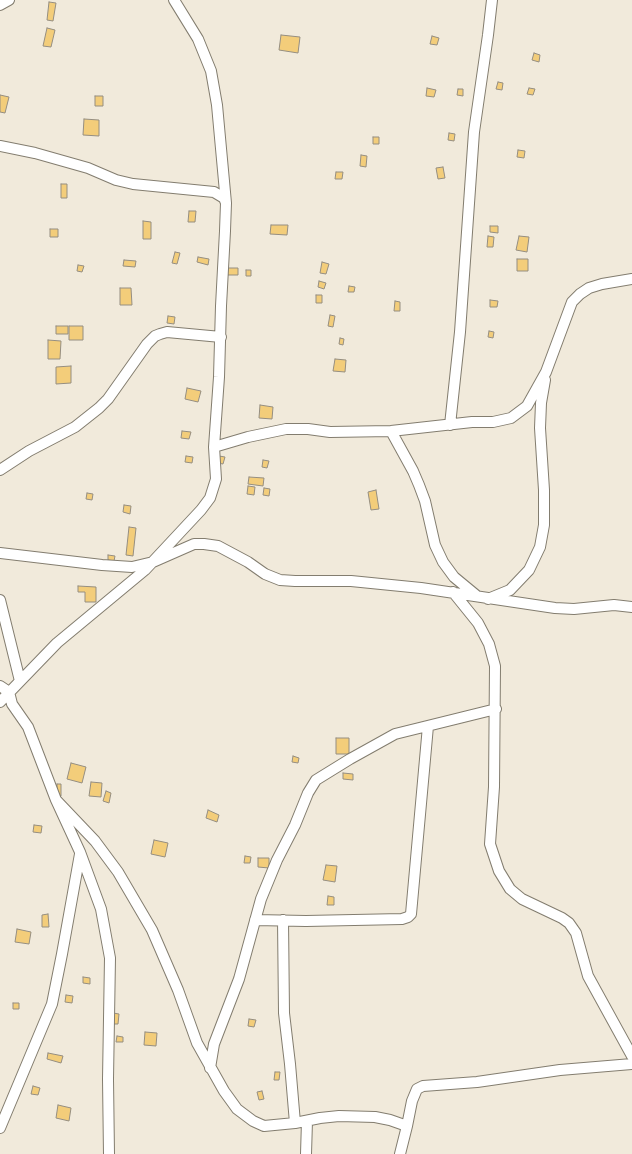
<!DOCTYPE html>
<html>
<head>
<meta charset="utf-8">
<style>
	body { margin:0 }
	canvas { display:block; background:#f1eadb }
</style>
</head>
<body>
<canvas width="632" height="1154"></canvas>
<script>
const context = document.querySelector('canvas').getContext('2d');
context.lineJoin = 'round';
function fill(path, color) { context.fillStyle = color; context.fill(path, 'evenodd'); }
const toPath = rows => new Path2D(rows.map(r => 'M' + r).join(''));
function stroke(path, color, width, dash) { context.strokeStyle = color; context.lineWidth = width; context.lineCap = dash ? 'butt' : 'round'; context.setLineDash(dash || []); context.stroke(path); }
const building = toPath([
	[49,2,56,3,53,21,47,20,49,2],
	[47,28,55,30,51,47,43,46,47,28],
	[281,35,300,37,298,53,279,50,281,35],
	[432,36,439,38,437,45,430,44,432,36],
	[534,53,540,55,539,62,532,60,534,53],
	[498,82,503,83,502,90,496,89,498,82],
	[427,88,436,90,434,97,426,96,427,88],
	[529,88,535,89,533,95,527,94,529,88],
	[458,89,463,89,463,96,457,95,458,89],
	[0,95,9,97,5,113,0,112,0,95],
	[95,96,103,96,103,106,95,106,95,96],
	[84,119,99,120,99,136,83,135,84,119],
	[449,133,455,134,454,141,448,140,449,133],
	[373,137,379,137,379,144,373,144,373,137],
	[518,150,525,151,524,158,517,157,518,150],
	[361,155,367,156,366,167,360,166,361,155],
	[443,167,445,178,438,179,436,168,443,167],
	[336,172,343,172,342,179,335,179,336,172],
	[61,184,67,184,67,198,61,198,61,184],
	[189,211,196,211,195,222,188,222,189,211],
	[143,221,151,222,151,239,143,239,143,221],
	[271,225,288,225,287,235,270,234,271,225],
	[490,226,498,226,498,233,490,232,490,226],
	[50,229,58,229,58,237,50,237,50,229],
	[488,236,494,237,493,247,487,247,488,236],
	[519,236,529,237,527,252,516,250,519,236],
	[175,252,180,253,177,264,172,263,175,252],
	[198,257,209,259,208,265,197,262,198,257],
	[517,259,528,259,528,271,517,271,517,259],
	[124,260,136,261,135,267,123,266,124,260],
	[322,262,329,264,326,274,320,273,322,262],
	[78,265,84,266,82,272,77,271,78,265],
	[228,268,238,268,238,275,227,275,228,268],
	[246,270,251,270,251,276,246,276,246,270],
	[319,281,326,283,324,289,318,287,319,281],
	[349,286,355,287,354,292,348,292,349,286],
	[120,288,131,288,132,305,120,305,120,288],
	[316,295,322,295,322,303,316,303,316,295],
	[490,300,498,301,497,307,490,307,490,300],
	[395,301,400,302,400,311,394,311,395,301],
	[330,315,335,316,333,327,328,326,330,315],
	[168,316,175,317,174,324,167,323,168,316],
	[56,326,68,326,68,334,56,334,56,326],
	[69,326,83,326,83,340,69,340,69,326],
	[489,331,494,332,493,338,488,337,489,331],
	[340,338,344,339,343,345,339,344,340,338],
	[48,340,61,341,60,359,48,359,48,340],
	[335,359,346,360,345,372,333,371,335,359],
	[71,366,71,383,56,384,56,367,71,366],
	[187,388,201,391,198,402,185,399,187,388],
	[260,405,273,407,272,419,259,418,260,405],
	[182,431,191,432,189,439,181,438,182,431],
	[186,456,193,457,192,463,185,462,186,456],
	[219,456,225,457,223,464,218,463,219,456],
	[263,460,269,461,267,468,262,467,263,460],
	[249,477,264,478,263,486,248,484,249,477],
	[248,486,255,487,254,495,247,494,248,486],
	[264,488,270,489,269,496,263,495,264,488],
	[376,490,379,509,371,510,368,492,376,490],
	[87,493,93,494,92,500,86,499,87,493],
	[124,505,131,506,130,514,123,512,124,505],
	[129,527,136,528,133,556,126,555,129,527],
	[108,555,115,556,114,561,108,560,108,555],
	[78,586,96,587,96,602,85,602,85,592,78,592,78,586],
	[336,738,349,738,349,754,336,754,336,738],
	[293,756,299,758,298,763,292,762,293,756],
	[71,763,86,767,82,783,67,779,71,763],
	[343,773,353,774,353,780,343,779,343,773],
	[91,782,102,783,101,797,89,796,91,782],
	[57,784,61,784,61,796,57,796,57,784],
	[106,791,111,793,109,803,103,801,106,791],
	[208,810,219,815,217,822,206,818,208,810],
	[34,825,42,826,41,833,33,832,34,825],
	[154,840,168,843,165,857,151,854,154,840],
	[245,856,251,857,250,863,244,863,245,856],
	[258,858,269,858,269,868,258,867,258,858],
	[326,865,337,866,335,882,323,880,326,865],
	[328,896,334,897,334,905,327,905,328,896],
	[48,914,49,927,42,927,42,915,48,914],
	[17,929,31,932,29,944,15,942,17,929],
	[83,977,90,978,90,984,83,983,83,977],
	[66,995,73,996,72,1003,65,1002,66,995],
	[13,1003,19,1003,19,1009,13,1009,13,1003],
	[113,1013,119,1014,118,1024,112,1024,113,1013],
	[249,1019,256,1020,254,1027,248,1026,249,1019],
	[145,1032,157,1033,156,1046,144,1045,145,1032],
	[117,1036,123,1037,123,1042,116,1042,117,1036],
	[48,1053,63,1056,61,1063,47,1059,48,1053],
	[275,1072,280,1072,279,1080,274,1080,275,1072],
	[33,1086,40,1088,38,1095,31,1094,33,1086],
	[262,1091,264,1099,259,1100,257,1092,262,1091],
	[58,1105,71,1108,69,1121,56,1118,58,1105]
]);
fill(building, '#f3cd7a');
stroke(building, '#958e81', 1);
const street = toPath([
	[0,5,9,0],
	[0,146,35,153,88,168,116,180,133,184,214,192,224,198,226,203],
	[450,425,460,332,474,132,488,35,492,0],
	[391,431,413,471,419,485,425,501,435,545,443,562,454,577,477,596],
	[214,447,248,437,286,429,308,429,330,432,391,431,472,422,493,422,511,418,527,406,546,372,572,302,580,294,589,288,602,284,632,279],
	[0,470,29,451,75,427,99,408,108,399,147,344,155,336,160,334,167,332,221,337],
	[0,553,102,565,132,567,153,562,194,544,204,544,218,546,248,562,265,574,280,580,295,581,351,581,421,588,555,608,574,609,614,605,632,607],
	[453,592,478,623,489,644,495,666,494,787,490,844,499,871,510,889,522,899,562,918,569,923,576,933,588,976,632,1056],
	[488,599,510,590,529,570,540,547,544,525,544,490,540,428,541,403,545,380],
	[0,600,20,681],
	[0,686,9,692,12,704,28,727,56,800,80,852,101,909,110,958,108,1079,109,1154],
	[0,702,57,643,145,570,201,510,210,498,216,479,214,447,219,377,221,306,225,231,226,203,217,105,211,71,198,39,174,0],
	[56,800,95,841,118,872,152,930,178,990,197,1043,224,1091,237,1109,253,1121,264,1126,295,1123,320,1118,339,1116,375,1117,390,1120,407,1126],
	[255,920,306,921,402,919,408,917,411,914,428,726],
	[283,920,284,1013,290,1064,295,1123],
	[210,1068,214,1044,239,979,261,899,277,860,295,825,308,793,316,780,350,759,395,734,496,709],
	[0,1128,52,1004,62,954,80,854],
	[306,1154,307,1121],
	[400,1154,407,1126,412,1101,417,1089,423,1086,477,1082,560,1070,632,1064]
]);
stroke(street, '#837d6f', 12);
stroke(street, '#fff', 10);
</script>
</body>
</html>
